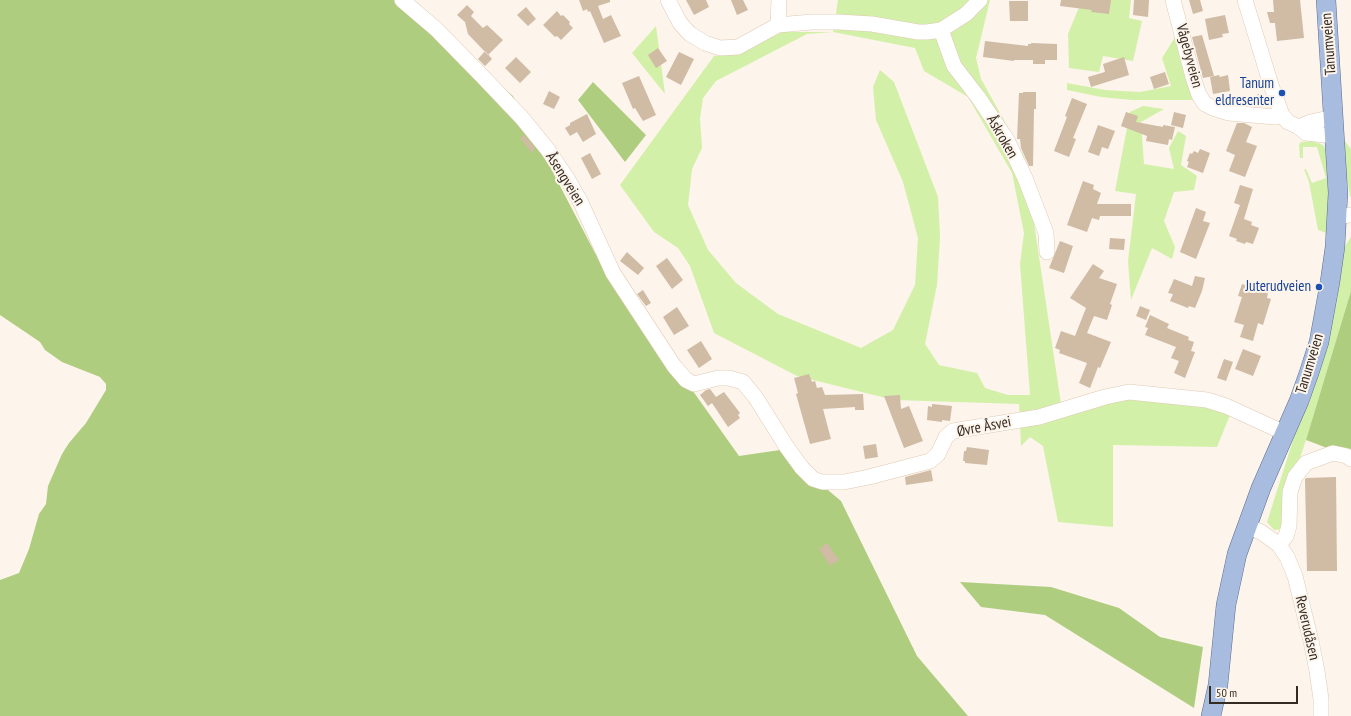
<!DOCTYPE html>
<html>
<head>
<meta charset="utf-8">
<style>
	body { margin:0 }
	#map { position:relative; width:1351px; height:716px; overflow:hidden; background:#fdf4eb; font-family:"PT Sans Narrow",sans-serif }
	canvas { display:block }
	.scale { position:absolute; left:1209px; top:686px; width:89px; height:18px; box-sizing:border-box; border:2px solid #342c23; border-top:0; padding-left:5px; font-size:12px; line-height:14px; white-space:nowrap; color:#342c23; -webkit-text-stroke:3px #fdf4eb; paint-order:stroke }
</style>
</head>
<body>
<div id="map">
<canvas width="1351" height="716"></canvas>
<div class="scale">50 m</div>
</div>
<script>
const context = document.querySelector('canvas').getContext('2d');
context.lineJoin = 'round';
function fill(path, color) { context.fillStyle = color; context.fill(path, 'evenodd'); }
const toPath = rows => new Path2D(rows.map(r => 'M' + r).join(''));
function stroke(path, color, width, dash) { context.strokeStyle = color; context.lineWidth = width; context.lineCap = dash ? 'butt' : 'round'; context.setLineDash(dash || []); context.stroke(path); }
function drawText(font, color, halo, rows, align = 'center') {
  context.font = font + ' "PT Sans Narrow",sans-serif'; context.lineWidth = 4; context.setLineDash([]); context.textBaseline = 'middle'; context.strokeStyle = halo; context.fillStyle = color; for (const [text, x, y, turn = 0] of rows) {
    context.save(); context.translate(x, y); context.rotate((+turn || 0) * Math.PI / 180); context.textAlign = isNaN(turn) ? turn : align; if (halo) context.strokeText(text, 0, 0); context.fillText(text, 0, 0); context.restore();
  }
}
fill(toPath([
	[838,0,990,0,976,58,981,79,1024,156,1061,404,1127,394,1232,410,1217,447,1113,445,1113,527,1058,522,1043,446,1030,437,1021,446,1019,404,894,400,797,376,714,333,690,266,678,248,654,232,620,185,714,56,730,55,782,32,833,32],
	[833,32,915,48,924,71,968,97,1012,173,1024,233,1020,264,1030,395,1008,395,985,388,977,373,939,365,925,344,937,285,940,237,938,197,894,82,880,70,873,87,876,120,903,182,918,238,915,285,893,330,861,348,778,314,736,283,708,250,688,205,692,169,702,148,700,118,703,98,716,81,807,34],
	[1082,0,1131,0,1129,18,1142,21,1133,61,1103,56,1099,72,1069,68,1068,34],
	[656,26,665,94,632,53],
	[1177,34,1196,100,1132,100,1101,97,1067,90,1067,83,1105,90,1140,92,1171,86,1162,58],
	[1143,106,1164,109,1141,122,1144,164,1174,169,1169,148,1178,131,1186,136,1181,165,1197,176,1194,190,1174,192,1164,221,1175,247,1172,259,1152,248,1131,300,1128,261,1136,194,1115,191,1130,112],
	[1344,140,1351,149,1351,197,1350,196,1345,167],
	[1312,141,1323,145,1330,157,1329,234,1318,230,1309,182,1304,169,1306,169,1312,183,1326,178,1317,147,1303,147,1303,158,1300,158,1299,145,1301,142],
	[1351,237,1351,291,1306,440,1284,506,1285,529,1274,530,1267,522,1336,305,1345,246]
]), '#d3f0a9');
fill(toPath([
	[0,0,399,0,513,96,595,253,739,456,780,450,841,501,917,656,968,716,0,716,0,580,19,573,29,549,39,514,46,504,48,486,62,454,69,443,86,423,106,390,106,384,100,377,62,362,45,350,40,342,0,315],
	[593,82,646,135,625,162,578,100],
	[1351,291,1351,457,1306,440],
	[960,582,1051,587,1119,608,1160,637,1203,647,1194,708,1045,615,981,607]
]), '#aecd7f');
fill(toPath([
	[579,0,610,0,610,2,598,6,603,19,611,15,621,36,604,43,590,11,588,12,587,9,583,11],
	[686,0,706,0,709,7,694,15],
	[731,0,743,0,748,10,737,15],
	[1061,0,1111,0,1109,14,1091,12,1092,10,1060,6],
	[1134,0,1149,0,1148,17,1133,15],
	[1189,0,1200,0,1203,11,1193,14],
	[1273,0,1300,0,1304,38,1277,41,1275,23,1270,23,1267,12,1274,12],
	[1009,1,1028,1,1028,21,1010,21],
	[467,5,474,12,471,16,483,28,487,25,503,40,488,55,468,34,465,22,457,15],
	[526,7,536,19,528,26,517,15],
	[557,11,561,16,563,15,570,22,569,24,573,28,561,40,557,36,555,37,543,25],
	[1225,15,1229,33,1222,34,1223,37,1209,40,1205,19],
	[1202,35,1214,76,1203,78,1192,37],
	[985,41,1028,46,1028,44,1031,44,1031,43,1057,44,1057,60,1045,60,1045,64,1033,64,1033,60,1014,60,1014,61,983,57],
	[658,48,667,61,656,68,648,55],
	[485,51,492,59,485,66,478,59],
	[679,52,694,59,681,85,666,77],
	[516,57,531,72,520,83,505,68],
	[1124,57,1129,75,1091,87,1088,77,1105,72,1103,64],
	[1165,72,1169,84,1154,89,1150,77],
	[1219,75,1220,77,1228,75,1230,91,1213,94,1210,77],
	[639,76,656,115,643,121,635,108,633,109,622,83],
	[549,91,560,97,554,109,543,104],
	[1023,92,1036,92,1036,109,1034,109,1033,166,1029,166,1021,148,1020,139,1017,139,1019,93,1023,93],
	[1259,94,1262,102,1252,106,1249,98],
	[1072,98,1087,104,1073,138,1076,139,1069,157,1054,151,1067,117,1065,116],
	[1126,112,1138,116,1136,122,1163,127,1163,125,1175,127,1172,140,1169,139,1168,145,1146,141,1147,136,1121,126],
	[1174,112,1186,115,1183,128,1171,125],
	[587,114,596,134,583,142,577,132,570,136,565,128,570,125,570,123],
	[1237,123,1244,123,1252,127,1246,142,1257,146,1245,177,1229,171,1235,155,1226,151],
	[1098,125,1115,131,1108,149,1102,147,1099,156,1088,152],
	[524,135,535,148,532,153,520,138],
	[1200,149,1210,153,1203,173,1187,167,1189,162,1187,161,1190,153,1192,154,1194,151,1198,153],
	[590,153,601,174,592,179,581,158],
	[1083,181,1094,185,1093,189,1101,193,1097,204,1131,204,1131,216,1100,216,1099,220,1092,218,1087,232,1067,225],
	[1240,185,1253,189,1244,219,1252,222,1251,225,1259,228,1253,244,1246,242,1245,244,1236,241,1237,239,1229,236,1240,205,1234,203],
	[1196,208,1206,212,1203,221,1210,223,1196,259,1180,252],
	[1110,238,1125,239,1124,250,1109,249],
	[1060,241,1073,246,1064,273,1049,268],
	[627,252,644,268,638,275,620,261],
	[667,258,683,280,672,289,656,266],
	[1093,264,1104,271,1099,278,1117,284,1110,304,1112,305,1107,320,1094,316,1087,333,1111,342,1100,368,1098,367,1090,388,1079,383,1087,363,1059,353,1060,350,1055,348,1061,331,1075,336,1086,308,1070,298],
	[1195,276,1205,278,1202,291,1195,308,1189,306,1188,308,1170,301,1173,294,1168,293,1174,279,1192,286],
	[1242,284,1268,292,1267,298,1271,299,1263,325,1258,323,1253,341,1240,337,1244,325,1234,322,1242,297,1238,296],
	[643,290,651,303,646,306,637,294],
	[1140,306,1150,310,1146,320,1136,316],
	[677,307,689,326,674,335,663,317],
	[1150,315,1169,324,1167,328,1189,337,1188,340,1194,342,1191,351,1195,352,1185,378,1174,373,1179,361,1171,358,1176,347,1145,335,1148,328,1145,327],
	[701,341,712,359,699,368,687,350],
	[1243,349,1261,356,1253,376,1235,369],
	[1224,359,1233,362,1226,381,1217,378],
	[809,374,812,382,815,381,817,388,822,387,825,395,863,394,864,410,855,410,855,407,823,409,831,439,810,444,796,394,798,393,794,378],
	[710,389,716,397,724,392,740,413,738,415,740,418,728,427,712,403,708,406,700,395,706,390],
	[900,395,901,409,909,406,923,441,904,448,884,396],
	[932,404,952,406,950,421,942,420,942,422,927,420,928,406,932,407],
	[876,444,878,457,865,459,863,446],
	[967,447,989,450,987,465,965,463,965,461,963,461,964,451,966,451],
	[931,470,933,481,906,485,905,477],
	[1336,477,1337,571,1307,571,1305,479,1306,478],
	[827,543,839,560,830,566,819,549]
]), '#d0bba4');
const minor = toPath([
	[402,0,436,29,482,76,522,118,548,150,567,178,581,203,613,273,674,366,686,380,694,384,718,378,729,378,743,382,756,398,786,446,802,468,813,479,822,482,844,482,869,477,930,461,938,454,946,437,953,431,1039,417,1105,397,1129,392,1207,400,1226,406,1285,433],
	[668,0,680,23,690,34,705,43,720,48,738,47,778,25,779,0],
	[1173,0,1193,77,1199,95,1205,104,1213,108,1229,113,1275,117,1282,115],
	[1245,0,1271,85,1282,115,1288,122,1299,127,1306,133,1335,136],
	[778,25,812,22,839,22,872,24,918,32,927,32,941,30,966,14,980,0],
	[941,30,954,66,978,97,1007,140,1025,178,1046,233,1047,252],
	[1299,127,1311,122,1334,117],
	[1338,216,1351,215],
	[1246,526,1261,532,1279,545,1287,557,1295,576,1311,641,1317,671,1321,699,1321,716],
	[1279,545,1286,536,1289,526,1290,492,1295,477,1306,463,1333,453,1347,456,1351,459]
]);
const major = toPath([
	[1211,716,1218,685,1226,605,1237,554,1261,488,1299,401,1309,373,1319,342,1330,282,1335,247,1338,193,1326,0]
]);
stroke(minor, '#dfcab3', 16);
stroke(major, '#5a6c90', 20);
stroke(minor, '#fff', 15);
stroke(major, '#a8bcdf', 19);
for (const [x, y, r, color] of [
	[1282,93,4,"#1a4fb4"],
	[1319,287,4,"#1a4fb4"]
]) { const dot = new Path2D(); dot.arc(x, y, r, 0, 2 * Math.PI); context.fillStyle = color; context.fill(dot); stroke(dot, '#fdf4eb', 1.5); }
drawText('15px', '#342c23', '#fdf4eb', [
	["Tanumveien",1329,44,-94],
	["Vågebyveien",1189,56,75],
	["Åskroken",1002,137,60],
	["Åsengveien",565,179,58],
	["Tanumveien",1310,364,-73],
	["Øvre Åsvei",984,427,-11],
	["Reverudåsen",1307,628,77]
]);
drawText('15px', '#164399', '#fdf4eb', [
	["Tanum",1274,84],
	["eldresenter",1274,101],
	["Juterudveien",1311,287]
], 'right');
</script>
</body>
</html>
